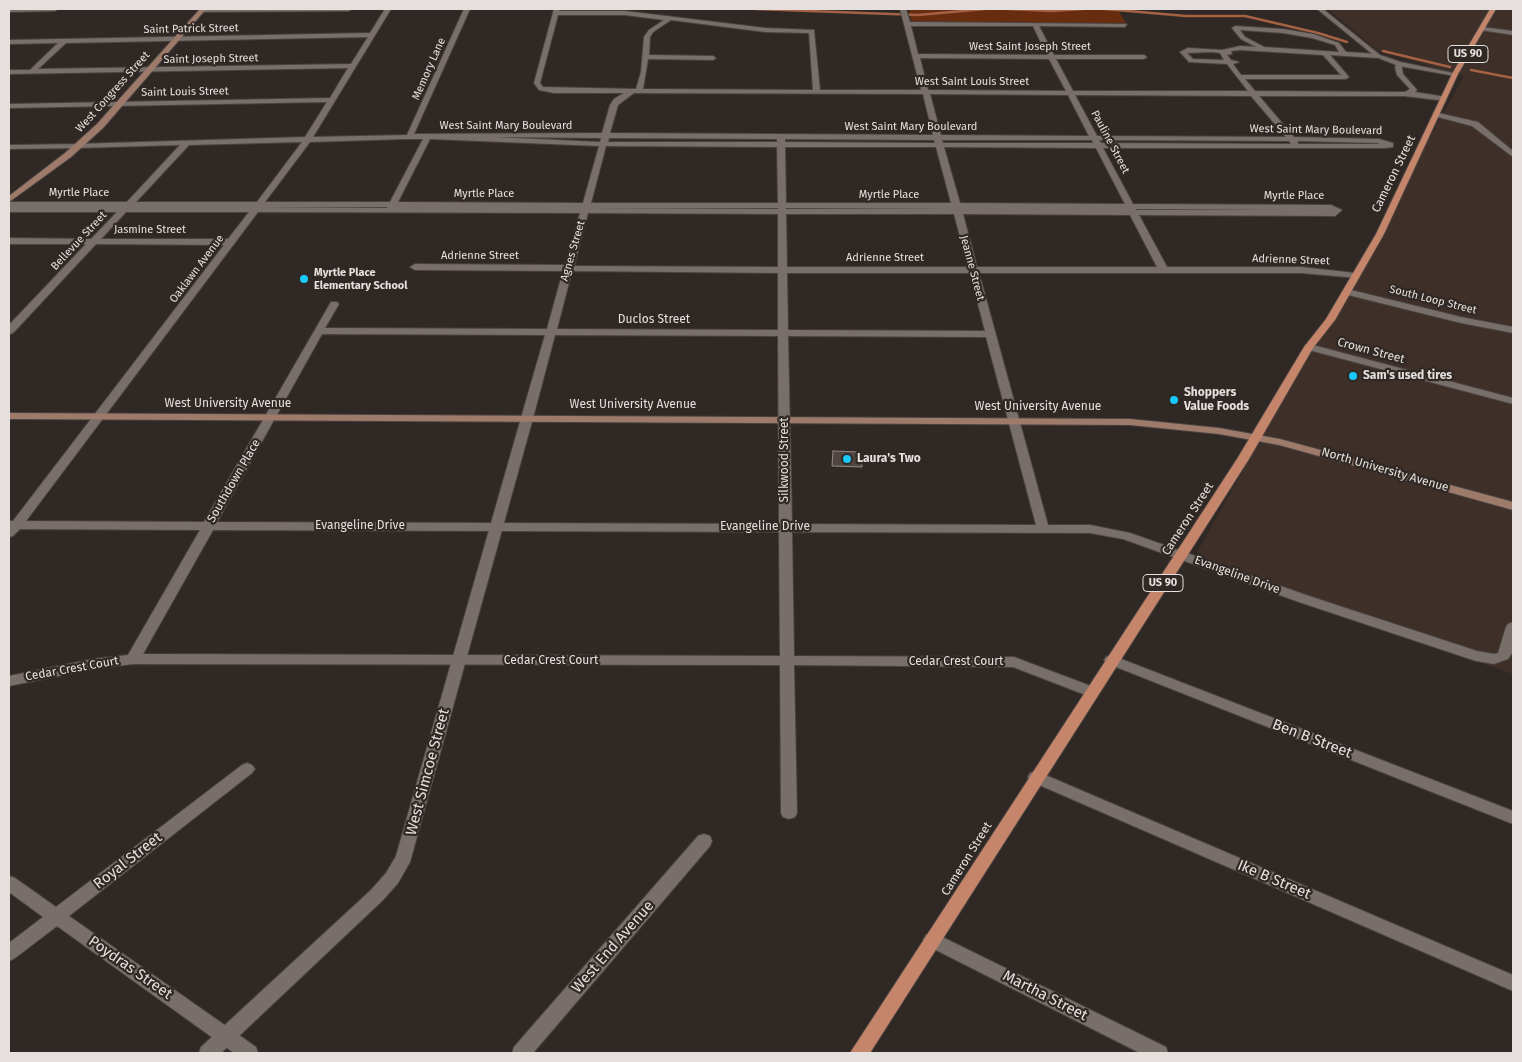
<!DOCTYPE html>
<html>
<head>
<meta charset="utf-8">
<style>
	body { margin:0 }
	#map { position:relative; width:1522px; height:1062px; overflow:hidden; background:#302825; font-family:"Fira Sans",sans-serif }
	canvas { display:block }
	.frame { position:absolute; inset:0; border:10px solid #e5e0dd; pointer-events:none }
</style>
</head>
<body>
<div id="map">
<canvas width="1522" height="1062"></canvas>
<div class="frame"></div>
</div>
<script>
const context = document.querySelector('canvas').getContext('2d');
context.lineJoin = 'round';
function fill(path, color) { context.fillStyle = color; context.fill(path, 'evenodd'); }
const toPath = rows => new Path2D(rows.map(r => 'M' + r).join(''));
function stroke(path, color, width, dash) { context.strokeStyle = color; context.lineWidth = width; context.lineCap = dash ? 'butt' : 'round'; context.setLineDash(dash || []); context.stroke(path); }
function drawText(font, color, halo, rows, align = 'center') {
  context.font = font + ' "Fira Sans",sans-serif'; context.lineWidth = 4.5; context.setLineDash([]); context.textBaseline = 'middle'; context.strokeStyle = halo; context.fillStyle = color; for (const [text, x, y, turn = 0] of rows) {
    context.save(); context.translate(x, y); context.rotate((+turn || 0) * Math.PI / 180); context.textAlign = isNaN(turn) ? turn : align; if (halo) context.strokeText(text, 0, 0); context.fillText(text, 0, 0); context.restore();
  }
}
fill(toPath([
	[1328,9,1513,9,1513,674,1190,565,1464,76,1378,51]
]), '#3e2f29');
fill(toPath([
	[909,9,1117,9,1126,23,912,23]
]), '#682d0f');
stroke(toPath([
	[755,9,918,15,985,9],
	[1008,9,1052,11,1083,9],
	[1105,9,1186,16,1245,16,1318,33,1347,42],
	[1383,51,1450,67],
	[1471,70,1513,78]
]), '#a46143', 2.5);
const building = toPath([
	[833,451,861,452,862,467,832,466,833,451]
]);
fill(building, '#4f4642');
stroke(building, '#928783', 1);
const minor = toPath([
	[9,9,58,9,55,11,9,12,9,9],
	[200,9,352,9,349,11,198,12,200,9],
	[385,9,391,9,313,137,407,135,464,9,470,9,414,134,602,133,610,105,614,99,624,93,554,93,539,90,534,83,554,9,560,9,559,11,625,11,765,28,814,30,820,90,921,90,900,9,906,9,910,22,1127,24,1125,27,1039,26,1054,55,1144,55,1147,57,1144,59,1056,59,1073,91,1248,91,1227,64,1189,62,1180,52,1188,48,1222,50,1240,46,1256,47,1241,39,1232,28,1235,26,1283,29,1313,34,1339,43,1346,52,1378,54,1381,56,1378,58,1330,55,1349,77,1346,79,1245,79,1255,91,1405,92,1410,89,1397,75,1395,67,1397,63,1401,63,1403,74,1417,90,1415,92,1446,97,1446,101,1404,96,1259,96,1294,137,1379,139,1393,143,1393,147,1386,148,1103,148,1133,204,1331,205,1342,210,1335,216,1139,215,1167,267,1301,267,1355,273,1358,274,1358,278,1301,273,979,273,1048,525,1090,525,1130,533,1309,596,1477,651,1494,654,1498,653,1506,627,1508,624,1513,622,1513,652,1508,659,1494,664,1476,661,1299,602,1123,539,1090,533,792,532,794,656,1014,657,1096,688,1098,692,1096,696,1091,697,1013,667,794,665,797,813,795,817,789,819,783,817,781,813,780,665,133,664,93,669,9,686,9,676,93,659,128,655,200,530,20,529,13,536,9,537,9,521,13,521,224,245,96,244,13,333,9,334,9,325,86,244,9,244,9,238,91,239,117,212,9,212,9,202,127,202,180,145,78,148,75,148,75,144,305,137,327,102,9,108,9,104,330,98,348,68,9,74,9,70,30,70,58,43,9,44,9,40,370,33,385,9],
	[558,15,625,15,664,20,649,30,644,37,641,72,636,89,543,87,540,83,558,15],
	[671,20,765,32,809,33,813,90,643,89,648,59,713,60,716,58,713,56,649,55,650,37,653,32,671,20],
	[911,26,1033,26,1047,55,918,54,911,26],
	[1240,30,1283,33,1312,38,1335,45,1339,52,1264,47,1245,37,1240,30],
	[368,37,351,64,38,69,66,43,368,37],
	[1240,50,1323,55,1341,75,1241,75,1233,64,1239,62,1231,60,1227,55,1232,54,1231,51,1240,50],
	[1212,52,1220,53,1224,60,1193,59,1187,53,1212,52],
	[920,58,1049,59,1066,91,928,90,920,58],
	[634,93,923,94,933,135,610,133,618,105,634,93],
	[930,94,1068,95,1089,136,941,135,930,94],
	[1075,95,1251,96,1286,137,1097,136,1075,95],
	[494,137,601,138,600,142,494,137],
	[609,138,777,139,777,142,608,142,609,138],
	[406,139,423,139,390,202,265,202,310,142,406,139],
	[430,139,599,146,583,203,398,202,430,139],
	[785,139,934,140,935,143,785,142,785,139],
	[942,140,1092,140,1093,143,943,143,942,140],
	[1099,140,1289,141,1291,144,1101,143,1099,140],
	[1298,141,1378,143,1379,144,1298,144,1298,141],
	[302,142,257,202,136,202,189,145,302,142],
	[606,146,777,147,778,203,591,203,606,146],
	[785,147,936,147,951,203,786,203,785,147],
	[944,147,1096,148,1125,204,960,203,944,147],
	[261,207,387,207,387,208,261,207],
	[590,208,778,208,778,209,590,208],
	[786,208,953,209,786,209,786,208],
	[1136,209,1283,210,1136,210,1136,209],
	[126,212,249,212,228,239,101,239,126,212],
	[258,212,580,213,565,265,415,264,410,267,415,270,563,271,547,329,325,328,339,304,337,302,331,302,204,522,26,521,258,212],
	[588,213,778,214,778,267,574,266,588,213],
	[786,214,954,214,968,267,787,267,786,214],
	[963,214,1130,215,1157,267,977,267,963,214],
	[572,271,778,273,778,330,557,329,572,271],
	[787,273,970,273,985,331,788,330,787,273],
	[322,334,545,335,521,418,527,421,533,418,555,335,778,336,779,524,217,522,322,334],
	[788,336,986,337,1036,525,792,524,788,336],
	[213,530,779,532,780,656,143,654,213,530],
	[1482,27,1513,31,1513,35,1480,30,1479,29,1482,27],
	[1434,112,1478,122,1513,151,1513,157,1472,126,1434,116,1434,112],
	[1347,289,1461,317,1513,327,1513,333,1461,323,1344,294,1342,292,1347,289],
	[1309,344,1513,398,1513,404,1305,349,1305,345,1309,344],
	[1111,655,1513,811,1513,824,1106,663,1104,660,1106,657,1111,655],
	[247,763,252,765,255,769,252,773,69,916,256,1047,258,1053,234,1053,57,926,15,958,9,961,9,943,43,917,9,892,9,876,15,878,56,907,242,765,247,763],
	[1036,771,1513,975,1513,991,1030,781,1028,777,1030,773,1036,771],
	[704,834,710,836,712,841,710,846,533,1053,512,1053,514,1047,698,836,704,834],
	[932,932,1166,1047,1168,1053,1140,1053,926,945,923,940,926,935,932,932]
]);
const tertiary = toPath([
	[1317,9,1323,9,1380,55,1401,62,1458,74,1455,76,1399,66,1376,57,1317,9],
	[78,144,82,146,81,148,9,149,9,145,78,144],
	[527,415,533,418,410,862,398,883,383,900,221,1053,199,1053,201,1047,371,890,386,873,396,856,521,418,527,415]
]);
const secondary = toPath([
	[200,9,206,9,103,128,71,157,9,202,9,196,65,153,97,124,200,9],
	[9,413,1130,419,1219,428,1280,439,1513,502,1513,510,1279,445,1219,434,1130,425,9,419,9,413]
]);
const primary = toPath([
	[1490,9,1496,9,1458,74,1384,234,1335,320,1313,348,1249,459,870,1053,850,1053,1237,459,1304,347,1326,319,1376,234,1452,74,1490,9]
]);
stroke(minor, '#494340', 2);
stroke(tertiary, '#494340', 2);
stroke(secondary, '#494340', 2);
stroke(primary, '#494340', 2);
fill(minor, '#786e6a');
fill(tertiary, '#786e6a');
fill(secondary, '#9e7a6a');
fill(primary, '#c4856a');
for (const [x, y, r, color] of [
	[304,279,5,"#18cafc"],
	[1353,376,5,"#18cafc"],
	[1174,400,5,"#18cafc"],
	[847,459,5,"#18cafc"]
]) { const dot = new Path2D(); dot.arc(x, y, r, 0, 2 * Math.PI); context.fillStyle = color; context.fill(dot); stroke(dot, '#302825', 2); }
drawText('11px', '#e5e0dd', '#302825', [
	["Saint Patrick Street",191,29,-1],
	["West Saint Joseph Street",1030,47],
	["Saint Joseph Street",211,59,-1],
	["Memory Lane",429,69,-66],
	["West Saint Louis Street",972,82],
	["West Congress Street",113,92,-48],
	["Saint Louis Street",185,92,-1],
	["West Saint Mary Boulevard",506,126],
	["West Saint Mary Boulevard",911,127],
	["West Saint Mary Boulevard",1316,130,1],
	["Pauline Street",1110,142,62],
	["Myrtle Place",79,193],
	["Myrtle Place",484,194],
	["Myrtle Place",889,195],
	["Myrtle Place",1294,196],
	["Jasmine Street",150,230],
	["Bellevue Street",79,241,-47],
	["Agnes Street",573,251,-74],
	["Adrienne Street",480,256],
	["Adrienne Street",885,258],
	["Adrienne Street",1291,260,2],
	["Jeanne Street",972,268,75],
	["Oaklawn Avenue",197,269,-53],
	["South Loop Street",1433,300,14]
]);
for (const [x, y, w] of [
	[1468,54,40],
	[1163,583,40]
]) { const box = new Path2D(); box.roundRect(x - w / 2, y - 8.5, w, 17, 4); context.fillStyle = '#302825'; context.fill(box); stroke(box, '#e5e0dd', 1); }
drawText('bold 11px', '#e5e0dd', null, [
	["US 90",1468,54],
	["US 90",1163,583]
]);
drawText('bold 11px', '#e5e0dd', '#302825', [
	["Myrtle Place",314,273],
	["Elementary School",314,286]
], 'left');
drawText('12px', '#e5e0dd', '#302825', [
	["Cameron Street",1394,174,-64],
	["Duclos Street",654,320],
	["Crown Street",1371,351,15],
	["West University Avenue",228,404],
	["West University Avenue",633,405],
	["West University Avenue",1038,407],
	["Silkwood Street",785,460,-90],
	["North University Avenue",1385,470,16],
	["Southdown Place",234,481,-60],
	["Cameron Street",1188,519,-57],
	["Evangeline Drive",360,526],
	["Evangeline Drive",765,527],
	["Evangeline Drive",1237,575,20],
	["Cedar Crest Court",551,661],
	["Cedar Crest Court",956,662],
	["Cedar Crest Court",72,669,-10],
	["Cameron Street",967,859,-58]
]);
drawText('bold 12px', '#e5e0dd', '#302825', [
	["Sam's used tires",1363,376],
	["Shoppers",1184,393],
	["Value Foods",1184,407],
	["Laura's Two",857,459]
], 'left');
drawText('15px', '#e5e0dd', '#302825', [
	["Ben B Street",1312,739,21],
	["West Simcoe Street",428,772,-75],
	["Royal Street",128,861,-38],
	["Ike B Street",1274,880,23],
	["West End Avenue",613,947,-49],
	["Poydras Street",130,968,35],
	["Martha Street",1045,996,27]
]);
</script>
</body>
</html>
